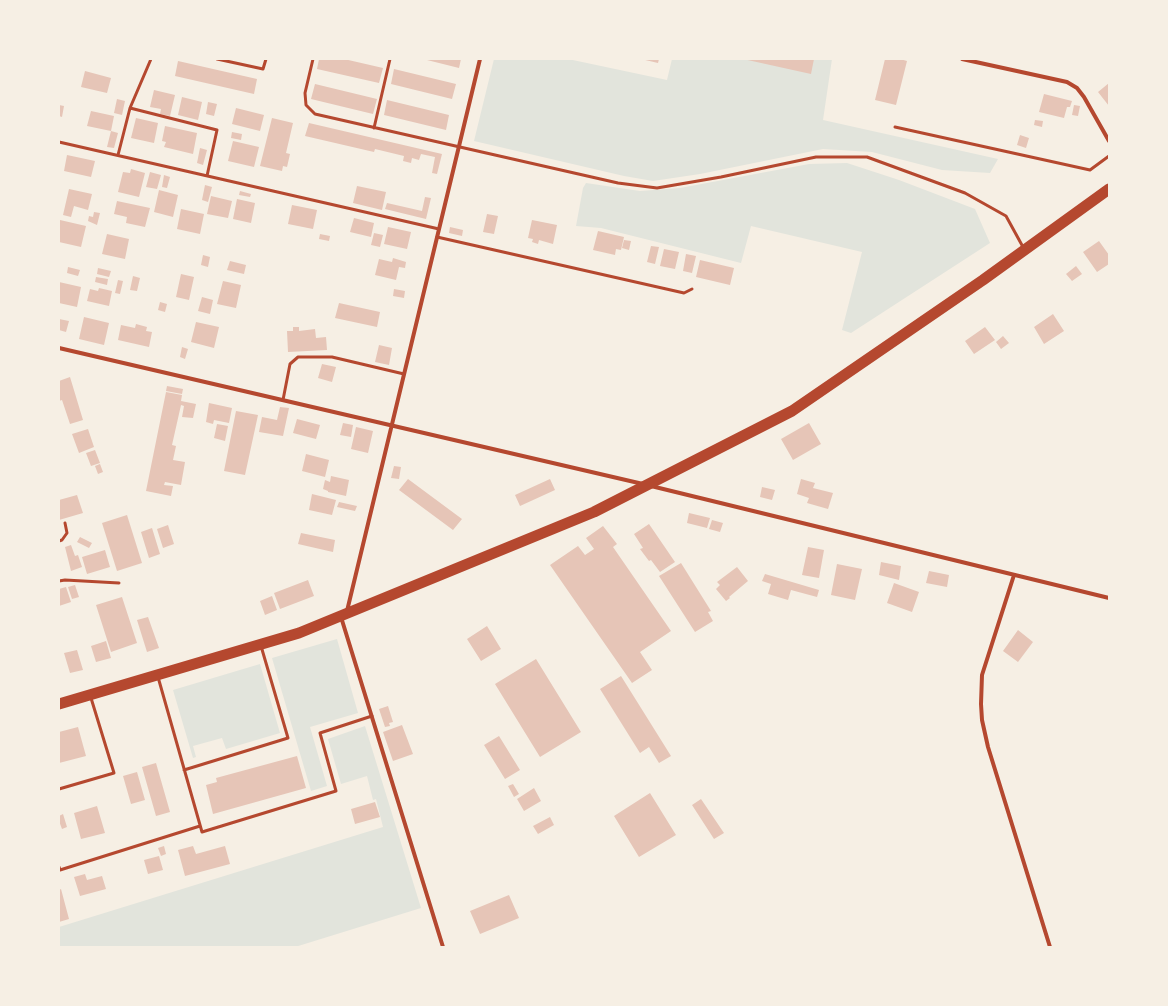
<!DOCTYPE html>
<html>
<head>
<meta charset="utf-8">
<style>
	body { margin:0 }
	#map { position:relative; width:1168px; height:1006px; overflow:hidden; background:#f6efe4; font-family:Montserrat,sans-serif }
	canvas { display:block }
	.frame { position:absolute; inset:0; border:60px solid #f6efe4; pointer-events:none }
</style>
</head>
<body>
<div id="map">
<canvas width="1168" height="1006"></canvas>
<div class="frame"></div>
</div>
<script>
const context = document.querySelector('canvas').getContext('2d');
context.lineJoin = 'round';
function fill(path, color) { context.fillStyle = color; context.fill(path, 'evenodd'); }
const toPath = rows => new Path2D(rows.map(r => 'M' + r).join(''));
function stroke(path, color, width, dash) { context.strokeStyle = color; context.lineWidth = width; context.lineCap = dash ? 'butt' : 'round'; context.setLineDash(dash || []); context.stroke(path); }
fill(toPath([
	[494,59,568,59,667,80,672,59,832,59,823,120,998,159,990,173,942,170,872,152,823,149,700,174,653,181,624,176,474,141],
	[847,163,899,180,975,209,990,243,851,333,842,330,862,252,751,226,741,263,601,228,576,226,583,188,586,183,640,191,680,188,809,164],
	[337,639,358,713,310,727,327,786,311,791,272,658],
	[260,664,280,733,226,749,222,738,193,746,196,757,193,758,173,690],
	[365,726,421,908,295,947,59,947,59,927,383,827,376,799,373,800,367,776,341,784,328,739]
]), '#e2e4dc');
fill(toPath([
	[319,59,344,59,383,68,379,83,317,69],
	[423,59,461,59,459,68],
	[641,59,659,59,658,63],
	[743,59,814,59,811,74],
	[885,59,900,59,907,61,896,105,875,100],
	[178,61,257,79,254,94,175,76],
	[394,69,456,84,452,99,391,84],
	[85,71,111,78,107,93,81,87],
	[1109,83,1109,106,1098,92],
	[315,84,377,99,373,114,311,99],
	[154,90,175,95,170,116,160,114,161,109,150,107],
	[1044,94,1072,101,1070,107,1067,107,1064,118,1039,112],
	[182,97,202,102,198,120,178,115],
	[117,99,125,101,122,115,114,113],
	[387,100,449,115,446,130,384,115],
	[208,102,217,104,214,116,206,114],
	[59,105,64,106,62,117,59,116],
	[1074,105,1080,106,1078,116,1072,115],
	[236,108,264,115,260,131,232,124],
	[91,111,114,116,111,131,87,126],
	[136,118,158,123,154,143,131,138],
	[272,118,293,123,286,153,290,154,287,167,283,166,282,171,260,166],
	[1035,120,1043,121,1042,127,1034,125],
	[309,123,442,154,437,174,432,173,435,157,421,154,419,160,412,158,411,163,403,161,404,156,375,149,374,152,305,136],
	[165,126,197,133,193,154,164,147,166,142,162,141],
	[111,131,118,133,114,148,107,147],
	[232,132,242,134,241,140,231,138],
	[1020,135,1029,138,1026,148,1017,145],
	[233,141,259,147,254,167,228,161],
	[200,148,207,150,203,165,197,163],
	[67,155,95,161,91,177,64,171],
	[131,169,145,173,139,197,118,192,123,172,130,173],
	[150,172,161,175,157,189,146,187],
	[164,175,170,177,167,188,162,187],
	[205,185,212,187,208,202,202,200],
	[357,186,386,192,382,210,353,203],
	[69,189,92,194,88,210,74,206,71,217,63,215],
	[159,190,178,195,173,217,154,212],
	[240,191,251,194,250,197,239,195],
	[211,196,232,201,228,218,207,214],
	[425,197,431,198,426,219,385,209,387,203,422,211],
	[237,199,255,203,251,223,233,219],
	[117,201,150,208,145,227,126,223,127,217,114,214],
	[292,205,317,210,313,229,288,224],
	[181,209,204,214,200,234,177,229],
	[94,212,100,213,97,225,88,221,89,216,93,217],
	[487,214,498,216,494,234,483,232],
	[354,218,374,223,371,237,350,232],
	[60,220,86,226,81,247,59,242,59,226],
	[532,220,557,225,553,244,539,240,538,244,532,242,533,239,528,238],
	[388,227,411,232,407,249,384,244],
	[450,227,463,230,462,236,449,233],
	[598,231,624,237,621,250,616,249,615,255,593,250],
	[374,233,383,235,380,247,371,245],
	[107,234,129,239,125,259,102,254],
	[320,234,330,236,329,241,319,239],
	[624,240,631,241,629,250,622,248],
	[1099,241,1109,255,1109,264,1097,272,1083,252],
	[651,246,659,247,655,264,647,262],
	[664,249,679,252,675,269,660,266],
	[686,254,696,256,692,273,683,271],
	[203,255,210,257,208,267,201,265],
	[393,258,406,262,405,268,399,267,396,280,375,275,379,259,392,262],
	[700,260,734,268,730,285,696,277],
	[230,261,246,265,244,274,227,270],
	[1076,266,1082,274,1072,281,1066,274],
	[68,267,80,270,78,276,67,273],
	[98,268,111,271,109,277,97,274],
	[181,274,194,277,189,300,176,297],
	[133,276,140,278,137,291,130,290],
	[96,277,108,279,107,285,95,282],
	[118,280,123,281,120,294,115,293],
	[223,281,241,285,236,308,217,304],
	[59,282,81,287,77,307,59,303],
	[99,288,112,291,109,306,87,301,90,289,98,291],
	[394,289,405,291,404,298,393,296],
	[202,297,213,300,210,314,198,311],
	[160,302,167,304,165,312,158,310],
	[339,303,380,312,377,327,335,318],
	[1053,314,1064,331,1044,344,1034,327],
	[84,317,109,323,104,345,79,339],
	[59,319,69,321,66,332,59,330],
	[196,322,219,327,214,348,191,342],
	[136,324,147,327,146,331,152,332,149,347,118,340,121,325,135,328],
	[293,327,299,327,299,331,315,329,316,338,326,337,327,350,288,352,287,331,293,331],
	[985,327,995,340,974,354,965,341],
	[1003,336,1009,343,1001,349,996,342],
	[379,345,392,348,389,365,375,362],
	[182,347,188,349,185,359,180,357],
	[322,364,336,367,332,382,318,378],
	[70,377,83,420,70,424,62,400,59,401,59,381],
	[167,386,183,389,182,394,166,391],
	[166,392,182,395,181,401,196,404,193,418,182,417,184,406,181,405,172,445,176,446,173,460,185,462,181,485,165,482,164,485,173,486,171,496,146,491],
	[209,403,232,408,229,423,214,420,213,424,206,422],
	[280,407,289,408,283,436,259,432,262,417,277,420],
	[236,411,258,415,245,475,224,471],
	[297,419,320,425,316,439,293,433],
	[343,423,353,425,351,437,340,435],
	[809,423,821,444,793,460,781,439],
	[217,424,228,426,225,441,214,438],
	[356,427,373,431,368,453,351,449],
	[88,429,94,447,79,453,72,434],
	[95,450,100,463,91,466,86,453],
	[306,454,329,460,325,477,302,471],
	[100,464,103,472,98,474,95,466],
	[394,466,401,467,399,479,391,478],
	[331,476,349,480,346,496,328,492,328,491,323,489,325,480,330,482],
	[408,479,462,519,453,530,399,490],
	[550,479,555,490,520,506,515,495],
	[801,479,815,483,813,488,833,493,828,509,807,503,809,498,797,494],
	[762,487,775,490,772,500,760,497],
	[312,494,336,500,332,515,309,510],
	[77,495,83,513,59,520,59,500],
	[339,502,357,506,355,511,337,507],
	[689,513,710,518,707,528,687,523],
	[127,515,142,563,117,571,102,523],
	[712,520,723,523,720,532,709,529],
	[649,524,675,562,660,572,651,560,649,561,640,549,643,548,634,534],
	[168,525,174,544,163,548,157,529],
	[603,526,617,544,613,547,671,631,640,652,652,670,632,683,550,565,578,546,585,555,594,549,586,538],
	[152,528,160,554,149,558,141,532],
	[301,533,335,540,333,552,298,544],
	[80,537,92,543,89,548,77,542],
	[71,545,75,556,78,555,82,567,71,571,65,547],
	[808,547,824,550,819,578,802,575],
	[105,550,110,567,87,574,82,557],
	[881,562,901,566,899,580,879,575],
	[681,563,711,611,708,612,713,621,695,632,659,576],
	[837,564,862,569,855,600,831,595],
	[737,567,748,581,729,597,730,598,726,601,716,589,720,585,717,582],
	[929,571,949,575,947,587,926,583],
	[765,574,819,590,817,597,791,590,788,600,768,594,771,584,762,581],
	[308,580,314,596,280,609,274,593],
	[894,583,919,592,912,612,887,603],
	[75,585,79,597,72,599,68,587],
	[66,587,71,602,59,606,59,589],
	[272,596,277,610,265,615,260,601],
	[122,597,137,643,111,652,96,605],
	[148,617,159,648,147,652,137,620],
	[487,626,501,649,481,661,467,639],
	[1018,630,1033,642,1018,662,1003,651],
	[106,641,111,658,96,662,91,646],
	[77,650,83,670,70,673,64,653],
	[536,659,581,732,540,757,495,684],
	[621,676,671,756,659,763,649,747,640,753,600,689],
	[388,706,393,722,389,723,390,726,385,727,379,709],
	[402,725,413,754,393,761,383,732],
	[78,727,86,756,59,763,59,732],
	[499,736,520,770,505,779,484,745],
	[297,756,306,788,213,814,206,785,217,782,216,778],
	[156,763,170,812,156,816,142,767],
	[137,772,145,800,131,804,123,776],
	[513,784,519,794,514,797,508,786],
	[534,788,541,801,524,811,517,799],
	[650,793,676,835,639,857,614,816],
	[701,799,724,833,714,839,692,805],
	[375,802,380,817,355,824,351,809],
	[97,806,105,833,81,839,74,813],
	[63,814,67,827,62,829,59,821,59,816],
	[550,817,554,825,538,834,533,826],
	[164,846,166,854,161,856,158,848],
	[193,846,196,854,225,846,230,864,185,876,178,850],
	[159,856,163,870,148,874,144,860],
	[85,874,87,880,102,876,106,889,80,896,74,877],
	[61,889,69,919,59,922,59,890],
	[509,895,519,918,480,934,470,911]
]), '#e6c5b7');
stroke(toPath([
	[217,59,263,69,266,59],
	[313,59,305,93,306,105,315,114,618,183,657,188,721,177,816,157,867,157,965,193,1006,216,1023,247],
	[130,108,217,130,207,176],
	[895,127,1090,170,1109,156],
	[374,128,390,59],
	[59,142,439,229],
	[118,155,130,108,151,59],
	[437,237,684,293,692,289],
	[283,400,290,364,298,357,332,357,404,374],
	[59,541,62,540,67,533,65,523],
	[59,581,65,580,119,583],
	[158,677,202,832,336,791,320,733,372,716],
	[184,770,288,738,261,646],
	[59,789,114,773,91,698],
	[59,867,60,870,200,826]
]), '#b5482f', 3);
stroke(toPath([
	[962,59,1067,82,1077,88,1084,97,1109,141],
	[59,348,643,484],
	[651,486,1109,598],
	[1014,575,982,675,981,704,982,720,988,747,1050,947],
	[347,611,480,59],
	[341,617,443,947]
]), '#b5482f', 4);
stroke(toPath([
	[59,704,299,633,594,512,792,411,983,280,1109,189]
]), '#b5482f', 11);
</script>
</body>
</html>
